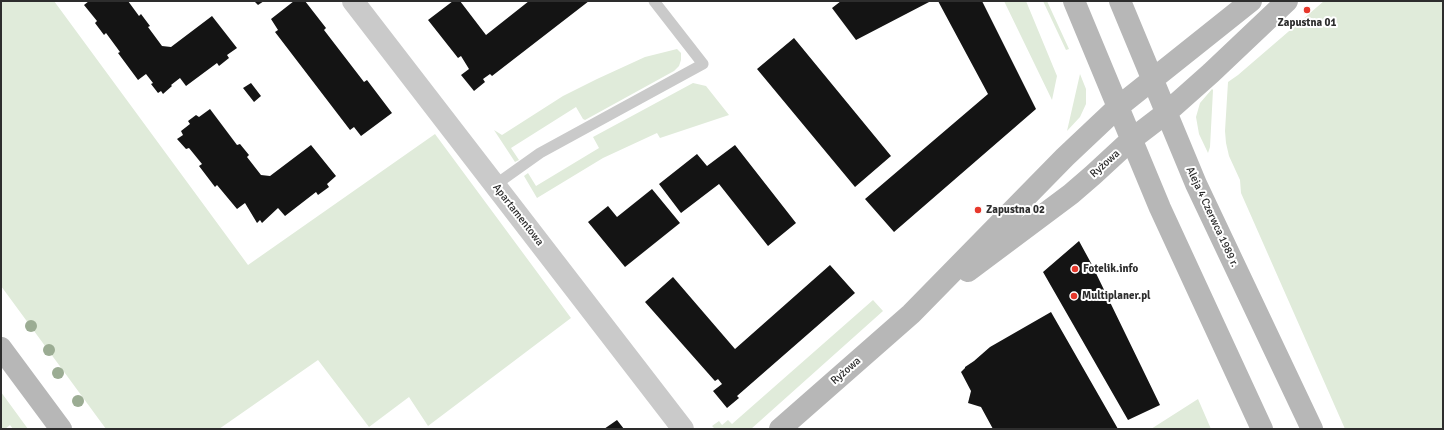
<!DOCTYPE html>
<html>
<head>
<meta charset="utf-8">
<style>
	body { margin:0 }
	#map { position:relative; width:1444px; height:430px; overflow:hidden; background:#fff; font-family:Signika,sans-serif }
	canvas { display:block }
	.frame { position:absolute; inset:0; border:2px solid #2d2d2d; pointer-events:none }
</style>
</head>
<body>
<div id="map">
<canvas width="1444" height="430"></canvas>
<div class="frame"></div>
</div>
<script>
const context = document.querySelector('canvas').getContext('2d');
context.lineJoin = 'round';
function fill(path, color) { context.fillStyle = color; context.fill(path, 'evenodd'); }
const toPath = rows => new Path2D(rows.map(r => 'M' + r).join(''));
function stroke(path, color, width, dash) { context.strokeStyle = color; context.lineWidth = width; context.lineCap = dash ? 'butt' : 'round'; context.setLineDash(dash || []); context.stroke(path); }
function drawText(font, color, halo, rows, align = 'center') {
  context.font = font + ' Signika,sans-serif'; context.lineWidth = 4; context.setLineDash([]); context.textBaseline = 'middle'; context.strokeStyle = halo; context.fillStyle = color; for (const [text, x, y, turn = 0] of rows) {
    context.save(); context.translate(x, y); context.rotate((+turn || 0) * Math.PI / 180); context.textAlign = isNaN(turn) ? turn : align; if (halo) context.strokeText(text, 0, 0); context.fillText(text, 0, 0); context.restore();
  }
}
fill(toPath([
	[1,1,54,1,248,265,435,134,571,318,428,426,409,397,369,427,318,360,219,429,106,429,1,286],
	[1004,1,1026,1,1057,76,1052,100],
	[1043,1,1047,1,1069,49,1066,50],
	[1324,1,1443,1,1443,429,1345,429,1241,193,1240,180,1229,156,1226,143,1225,131,1228,82,1238,75],
	[677,49,681,53,681,60,679,66,674,71,585,120,583,119,576,107,511,148,519,160,515,162,494,130,502,135,563,96,597,79,645,57],
	[1080,74,1086,89,1086,104,1080,117,1067,131],
	[693,83,706,86,729,115,660,138,657,133,603,158,537,198,524,176,528,173,536,186,599,148,593,137],
	[1212,89,1213,90,1210,147,1208,153,1199,134,1196,117,1200,103],
	[873,300,883,311,751,429,715,429,712,426,719,421,722,425,728,420,732,424],
	[1,392,28,429,13,429,10,425,5,429,1,429],
	[1198,399,1211,429,1151,429]
]), '#e0ebda');
fill(toPath([
	[89,1,128,1,139,16,141,14,150,26,148,27,162,46,171,47,212,16,237,48,227,55,229,58,219,66,217,63,186,86,180,78,171,85,172,86,163,94,161,91,158,93,151,84,153,83,146,74,138,80,118,53,120,52,106,33,104,35,95,23,97,21,84,5],
	[254,1,264,1,258,5],
	[294,1,305,1,326,28,324,30,364,82,367,80,392,113,361,136,354,127,350,130,275,32,278,30,271,19],
	[453,1,460,1,486,35,529,1,589,1,492,76,490,74,483,79,485,82,474,91,461,75,469,69,461,56,458,58,428,20],
	[841,1,931,1,856,40,832,8],
	[938,1,982,1,1036,109,894,232,865,199,988,94],
	[794,38,891,156,855,187,757,69],
	[251,83,261,96,254,102,243,88],
	[210,109,237,145,240,144,249,155,247,157,261,175,270,176,311,145,336,176,327,184,329,187,318,195,316,192,285,216,278,208,262,223,260,220,257,223,245,203,237,209,217,185,215,187,199,166,202,164,189,148,186,149,177,139,183,135,181,131,190,124,188,121,196,115,199,117],
	[735,145,796,223,768,246,719,184,681,213,659,184,697,154,707,166],
	[652,189,680,223,625,267,588,222,608,206,617,217],
	[1079,241,1091,263,1160,405,1128,420,1043,272],
	[830,265,855,293,737,396,739,398,727,408,713,391,722,384,718,379,715,381,714,380,645,302,673,277,735,349],
	[1051,312,1118,429,993,429,981,407,968,403,971,391,961,372,965,368,965,367,974,361,990,347],
	[617,420,624,429,604,429]
]), '#141414');
stroke(toPath([
	[495,185,540,153,703,64,654,1]
]), '#cacaca', 11);
stroke(toPath([
	[353,1,683,429]
]), '#cacaca', 22);
stroke(toPath([
	[1074,1,1160,208,1262,429],
	[1120,1,1196,184,1312,429],
	[968,271,1071,194,1093,175,1132,139,1166,113,1211,73,1287,1],
	[1,348,61,429],
	[780,429,911,314,1065,157,1118,107,1251,1]
]), '#b7b7b7', 22);
context.fillStyle = '#9bac93';
for (const [x, y] of [
	[31,326],
	[49,350],
	[58,373],
	[78,401]
]) { context.beginPath(); context.arc(x, y, 6, 0, 2 * Math.PI); context.fill(); }
for (const [x, y, r, color] of [
	[1307,10,4,"#e7382c"],
	[978,210,4,"#e7382c"],
	[1075,269,4,"#e7382c"],
	[1074,296,4,"#e7382c"]
]) { const dot = new Path2D(); dot.arc(x, y, r, 0, 2 * Math.PI); context.fillStyle = color; context.fill(dot); stroke(dot, '#fff', 1.5); }
drawText('bold 11px', '#2d2d2d', '#fff', [
	["Zapustna 01",1307,23,"center"],
	["Zapustna 02",986,210],
	["Fotelik.info",1083,269],
	["Multiplaner.pl",1082,296]
], 'left');
drawText('11px', '#2d2d2d', '#fff', [
	["Ryżowa",1105,164,-42],
	["Apartamentowa",518,215,52],
	["Aleja 4 Czerwca 1989 r.",1212,217,65],
	["Ryżowa",846,371,-41]
]);
</script>
</body>
</html>
